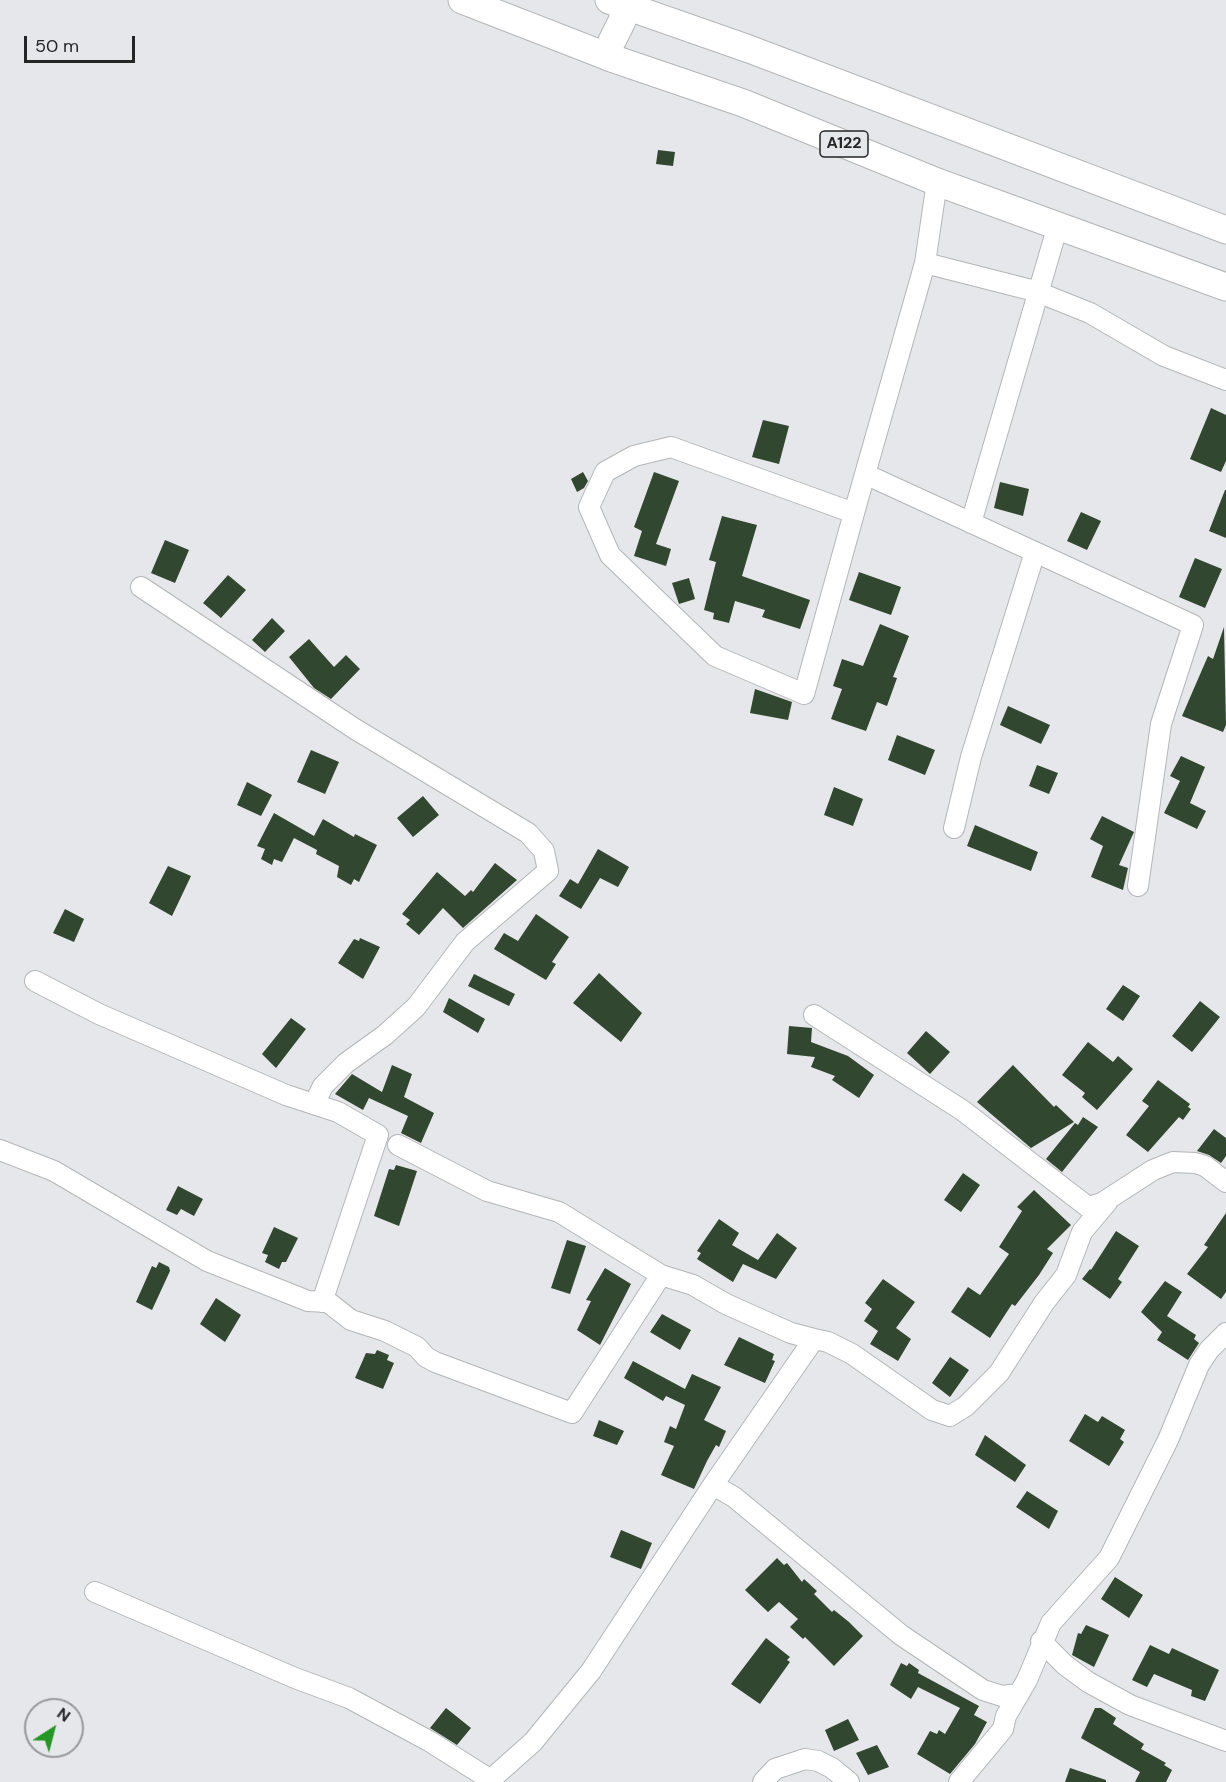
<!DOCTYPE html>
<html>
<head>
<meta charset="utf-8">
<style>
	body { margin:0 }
	#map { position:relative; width:1226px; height:1782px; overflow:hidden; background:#e6e7ea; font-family:"DM Sans",sans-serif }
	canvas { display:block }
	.north { position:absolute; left:24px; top:1698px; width:60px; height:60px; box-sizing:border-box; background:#e6e7ea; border:2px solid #99999c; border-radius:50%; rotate:36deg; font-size:16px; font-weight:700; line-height:24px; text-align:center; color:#252526 }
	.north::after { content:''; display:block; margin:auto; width:21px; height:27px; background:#239623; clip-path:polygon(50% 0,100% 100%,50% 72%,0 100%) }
	.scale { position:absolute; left:24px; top:36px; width:111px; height:27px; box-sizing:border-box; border:3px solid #252526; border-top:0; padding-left:8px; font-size:18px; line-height:21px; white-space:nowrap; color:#252526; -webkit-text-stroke:4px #e6e7ea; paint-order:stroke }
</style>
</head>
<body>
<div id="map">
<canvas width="1226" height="1782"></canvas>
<div class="north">N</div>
<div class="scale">50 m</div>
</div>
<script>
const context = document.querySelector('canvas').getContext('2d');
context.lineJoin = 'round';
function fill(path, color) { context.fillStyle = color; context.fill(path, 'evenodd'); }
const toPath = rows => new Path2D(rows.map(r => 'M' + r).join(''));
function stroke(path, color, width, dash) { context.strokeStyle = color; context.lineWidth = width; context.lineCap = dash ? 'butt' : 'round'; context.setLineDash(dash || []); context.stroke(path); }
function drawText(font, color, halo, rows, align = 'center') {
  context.font = font + ' "DM Sans",sans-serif'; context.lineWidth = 6; context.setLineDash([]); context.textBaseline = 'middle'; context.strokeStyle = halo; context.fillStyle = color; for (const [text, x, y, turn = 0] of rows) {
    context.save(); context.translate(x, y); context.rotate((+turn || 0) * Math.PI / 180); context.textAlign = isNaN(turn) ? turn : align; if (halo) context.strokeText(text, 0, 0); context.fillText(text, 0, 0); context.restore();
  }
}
fill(toPath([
	[658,150,675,152,673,166,656,164],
	[1211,408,1226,415,1226,461,1221,472,1190,459],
	[763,420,789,426,779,464,752,457],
	[583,472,588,481,584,488,577,492,571,479],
	[654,472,679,481,656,544,671,549,666,566,634,556,642,531,634,527],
	[1000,482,1029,489,1023,516,994,508],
	[1225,490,1226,490,1226,538,1209,531],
	[1081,512,1101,521,1087,550,1067,541],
	[722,516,757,525,742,576,810,600,800,629,762,617,765,610,735,601,729,623,713,619,714,613,704,610,716,562,709,560],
	[165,540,189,550,175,583,151,573],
	[1195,558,1222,569,1205,608,1179,597],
	[859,572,901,587,891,615,849,600],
	[228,575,246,590,221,618,203,603],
	[689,578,695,599,679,604,672,583],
	[272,618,285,631,265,652,252,640],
	[880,624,909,636,893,677,897,678,887,706,877,702,866,731,831,719,842,689,833,686,842,659,863,666],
	[1224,627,1226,725,1223,732,1182,716,1208,656,1213,659],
	[309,639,334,667,346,655,360,669,331,699,314,688,289,657],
	[755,689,792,702,788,720,750,713],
	[1008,706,1050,725,1041,744,1000,725],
	[897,735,935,750,925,775,888,760],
	[311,750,339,762,325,794,297,782],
	[1181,756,1205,767,1190,803,1206,811,1197,829,1164,813,1180,781,1170,776],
	[1037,765,1058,773,1049,794,1029,786],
	[247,782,272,795,261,816,237,805],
	[834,787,863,799,853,826,824,815],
	[423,796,439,815,413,837,397,818],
	[274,813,314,836,323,819,354,837,355,834,377,845,359,882,354,879,351,885,337,877,339,866,316,854,317,850,294,838,282,862,274,859,272,865,261,859,265,849,257,846],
	[1102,816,1134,832,1119,865,1128,868,1123,890,1091,877,1103,846,1090,839],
	[975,825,1038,852,1031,871,967,846],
	[598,849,629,867,618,887,600,878,581,909,559,896,570,879,578,884],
	[495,863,517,880,463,928,443,908,419,935,406,924,410,920,402,914,437,872,465,896,471,890,473,892],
	[168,866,191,876,172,916,149,903],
	[65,909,84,919,74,942,53,933],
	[536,914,569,937,552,962,556,964,546,980,494,949,504,933,518,941],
	[360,938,380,947,363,979,338,963,354,939,359,941],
	[599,973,642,1013,621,1042,573,1003],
	[474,974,515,994,509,1006,468,986],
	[1123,985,1140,996,1123,1021,1106,1009],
	[449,998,485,1019,478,1033,443,1012],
	[1200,1001,1220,1017,1192,1052,1172,1036],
	[291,1018,306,1029,276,1068,262,1054],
	[789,1026,812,1028,811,1042,848,1056,874,1075,859,1098,832,1080,835,1076,811,1067,815,1057,787,1054],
	[926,1031,950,1052,930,1074,907,1053],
	[1088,1042,1113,1062,1118,1056,1133,1069,1097,1110,1082,1097,1085,1093,1062,1075],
	[392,1065,412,1074,404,1097,434,1113,421,1143,401,1133,408,1116,369,1098,363,1110,335,1094,352,1074,382,1092],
	[1013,1065,1054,1107,1056,1105,1074,1122,1031,1148,977,1102],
	[1158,1080,1190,1104,1188,1107,1191,1109,1183,1120,1179,1117,1148,1152,1126,1135,1149,1106,1142,1101],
	[1083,1117,1098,1127,1062,1172,1046,1159,1075,1123,1078,1125],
	[1214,1129,1226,1138,1226,1156,1221,1163,1209,1155,1197,1151],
	[396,1165,417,1171,399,1226,374,1216,389,1169,394,1170],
	[963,1173,980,1185,961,1212,944,1200],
	[178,1186,203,1199,194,1216,181,1209,177,1215,166,1210],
	[1034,1190,1071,1225,1047,1249,1053,1253,1039,1275,1015,1306,1012,1304,990,1338,951,1312,968,1287,980,1295,1009,1254,999,1247,1022,1211,1017,1207],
	[1226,1213,1226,1292,1221,1299,1187,1274,1208,1247,1204,1245],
	[719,1219,739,1233,732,1245,758,1260,777,1233,797,1248,776,1279,743,1264,733,1282,697,1259,701,1253,697,1251],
	[274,1227,298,1238,286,1262,282,1262,279,1269,265,1262,268,1255,262,1253],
	[1116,1231,1139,1246,1118,1279,1122,1282,1110,1299,1082,1279,1090,1269,1091,1270],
	[567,1240,586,1246,570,1294,551,1288],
	[159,1262,169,1267,170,1271,152,1310,136,1302,152,1266,156,1268],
	[605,1268,631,1284,600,1345,577,1330,591,1301,586,1300],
	[883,1279,915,1302,896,1328,911,1339,898,1361,870,1344,878,1331,864,1321,872,1309,865,1303],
	[1165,1281,1182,1292,1167,1316,1196,1335,1194,1339,1199,1343,1188,1360,1157,1340,1162,1332,1141,1312],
	[216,1298,241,1315,225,1342,200,1324],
	[662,1314,691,1330,680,1350,650,1332],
	[739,1337,774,1354,772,1360,775,1361,765,1383,724,1365],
	[377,1350,389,1355,387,1360,394,1363,383,1389,355,1378,366,1353,375,1354],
	[950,1357,969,1370,950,1397,932,1383],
	[633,1361,685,1389,692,1374,721,1387,704,1420,726,1431,719,1447,716,1445,707,1461,694,1489,661,1475,674,1446,664,1442,670,1426,676,1429,685,1405,666,1396,663,1401,624,1378],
	[1085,1414,1098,1422,1102,1416,1125,1430,1120,1439,1124,1442,1109,1466,1069,1441],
	[599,1420,624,1431,617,1445,593,1436],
	[985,1435,1026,1465,1015,1482,975,1455],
	[1027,1491,1058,1511,1049,1529,1016,1507],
	[621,1530,652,1543,641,1569,610,1557],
	[777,1558,784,1565,787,1563,802,1582,804,1579,817,1591,814,1594,832,1612,834,1610,849,1622,863,1636,834,1666,805,1637,803,1639,790,1627,798,1619,779,1602,768,1612,745,1590],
	[1115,1577,1143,1595,1129,1618,1101,1599],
	[1086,1625,1109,1635,1094,1667,1072,1655,1078,1633,1081,1634],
	[766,1638,790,1657,787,1660,790,1662,760,1704,731,1684],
	[1150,1645,1169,1654,1172,1648,1219,1670,1205,1701,1191,1696,1192,1690,1154,1674,1147,1687,1132,1680],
	[901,1663,907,1666,909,1663,919,1670,918,1673,979,1706,974,1715,987,1722,975,1744,950,1774,917,1754,930,1731,937,1734,939,1730,945,1734,960,1708,918,1687,911,1699,890,1685],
	[446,1708,471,1728,457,1745,430,1728],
	[1095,1708,1101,1708,1116,1718,1113,1724,1144,1744,1141,1749,1166,1763,1164,1765,1172,1770,1166,1782,1135,1782,1140,1772,1081,1738],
	[848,1719,859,1740,834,1751,825,1730],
	[877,1745,889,1767,868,1775,856,1753],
	[1070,1768,1106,1780,1106,1782,1065,1782]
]), '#31472f');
const minor = toPath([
	[937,182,925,263,1035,291,1090,313,1164,356,1226,380],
	[865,474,1035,552,971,757,954,828],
	[854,513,804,694,715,656,610,555,589,507,605,472,634,456,671,447,854,513,925,263],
	[971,523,1058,225],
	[1035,552,1193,625,1161,724,1138,886],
	[141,587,355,729,528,833,544,851,548,871,465,942,416,1007,385,1035,346,1063,323,1086,314,1104],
	[35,981,99,1014,286,1095,338,1112,378,1135,322,1302],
	[814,1015,962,1110,1088,1207,1102,1203,1153,1170,1173,1162,1195,1163,1205,1166,1226,1182],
	[398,1145,487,1191,559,1212,661,1275,693,1285,726,1304,791,1333,814,1339,713,1485],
	[0,1150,54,1171,207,1261,308,1301,328,1302,351,1320,385,1331,417,1347,426,1357,435,1362,572,1413,661,1275],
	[814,1339,828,1342,852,1354,932,1410,950,1416,966,1406,999,1373,1044,1303,1066,1275,1082,1232,1108,1201],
	[95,1592,295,1678,349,1698,429,1741,491,1780],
	[1041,1641,1065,1665,1088,1682,1130,1705,1226,1741],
	[488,1782,533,1742,591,1671,713,1485,734,1497,901,1635,983,1690,1002,1696,1019,1694],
	[763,1782,775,1769,805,1759,818,1761,832,1768,849,1782],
	[959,1782,1003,1729,1006,1716,1027,1680,1051,1623,1109,1558,1168,1440,1199,1365,1209,1350,1226,1333]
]);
const highway = toPath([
	[462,0,614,59,743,103,937,182,1226,287],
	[609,0,749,49,1226,230],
	[614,59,608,57,609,47,622,21,625,6]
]);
stroke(minor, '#b4b5b8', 22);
stroke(highway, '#b4b5b8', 29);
stroke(minor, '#fff', 20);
stroke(highway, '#fff', 27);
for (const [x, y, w] of [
	[844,144,48]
]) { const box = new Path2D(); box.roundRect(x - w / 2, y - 13, w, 26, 4.5); context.fillStyle = '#e6e7ea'; context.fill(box); stroke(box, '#252526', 1.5); }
drawText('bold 16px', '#252526', null, [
	["A122",844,144]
]);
</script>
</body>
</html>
